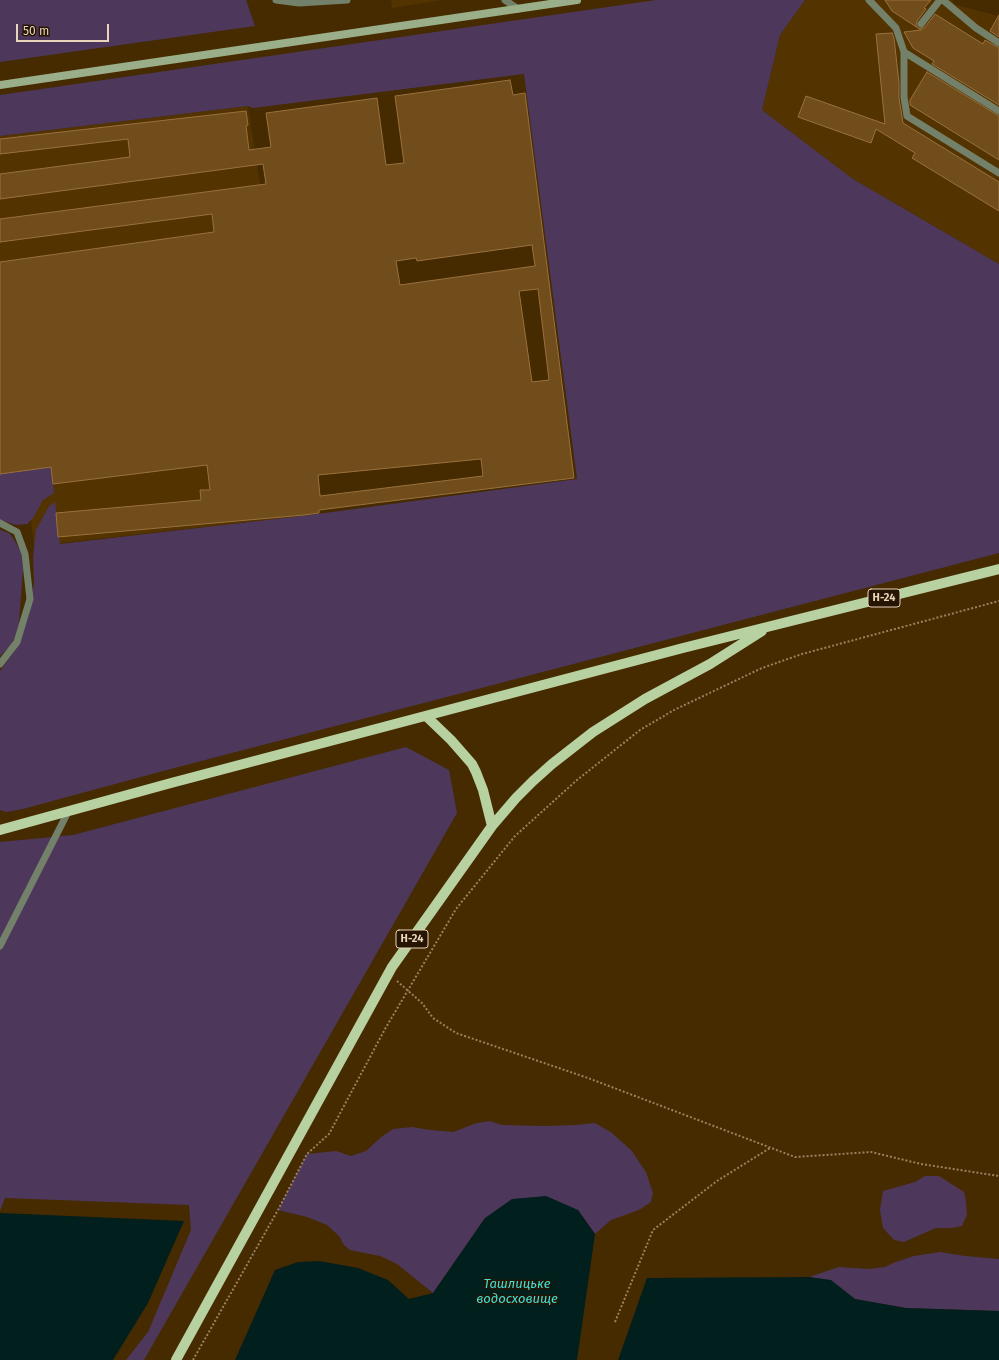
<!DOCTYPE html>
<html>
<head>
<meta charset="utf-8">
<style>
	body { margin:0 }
	#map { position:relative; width:999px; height:1360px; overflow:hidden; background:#462a00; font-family:"Fira Sans",sans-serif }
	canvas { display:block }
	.scale { position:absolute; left:16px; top:24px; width:93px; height:18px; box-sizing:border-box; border:2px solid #ead4bb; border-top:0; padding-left:5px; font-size:12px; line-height:14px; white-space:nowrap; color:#ead4bb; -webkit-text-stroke:3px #251502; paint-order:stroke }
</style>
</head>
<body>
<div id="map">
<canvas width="999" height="1360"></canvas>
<div class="scale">50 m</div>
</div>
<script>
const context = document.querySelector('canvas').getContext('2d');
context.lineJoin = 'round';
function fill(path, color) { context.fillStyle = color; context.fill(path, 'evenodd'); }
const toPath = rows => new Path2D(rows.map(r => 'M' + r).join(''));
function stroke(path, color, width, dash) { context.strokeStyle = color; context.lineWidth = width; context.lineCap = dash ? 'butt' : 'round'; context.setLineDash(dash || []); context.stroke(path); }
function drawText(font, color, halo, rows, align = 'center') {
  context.font = font + ' "Fira Sans",sans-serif'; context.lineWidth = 3; context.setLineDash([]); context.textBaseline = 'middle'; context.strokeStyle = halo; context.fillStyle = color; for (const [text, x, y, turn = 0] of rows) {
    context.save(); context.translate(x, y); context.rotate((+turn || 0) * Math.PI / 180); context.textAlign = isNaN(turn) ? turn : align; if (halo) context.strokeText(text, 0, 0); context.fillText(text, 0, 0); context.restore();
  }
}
fill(toPath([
	[391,0,443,0,392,8],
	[805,0,952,0,956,5,992,14,999,17,999,264,853,179,762,110,780,35],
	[248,106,310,515,34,546,26,473,0,476,0,136]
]), '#533300');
fill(toPath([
	[0,0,246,0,255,26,0,62],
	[656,0,805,0,780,35,762,110,853,179,999,264,999,553,163,771,23,809,6,812,0,810,0,671,17,648,28,618,34,582,33,557,36,530,49,506,55,502,60,544,310,515,577,479,524,74,253,108,248,106,0,136,0,95],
	[51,467,54,493,43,500,33,518,27,524,16,525,0,520,0,474],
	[0,530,9,533,13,538,21,552,23,569,19,622,15,638,9,647,0,656],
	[406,747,449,770,457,813,144,1360,126,1360,148,1332,191,1230,189,1205,5,1198,0,1211,0,842,73,835],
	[490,1121,502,1125,545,1126,576,1125,595,1123,612,1133,631,1150,646,1172,653,1193,651,1202,639,1210,611,1220,595,1234,578,1210,485,1218,433,1293,397,1264,380,1256,350,1250,344,1245,339,1236,327,1225,307,1217,278,1210,307,1154,336,1151,351,1156,366,1151,380,1138,393,1129,412,1127,430,1130,453,1132,477,1123],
	[925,1176,939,1176,964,1192,966,1201,967,1215,962,1226,952,1228,936,1228,904,1242,894,1240,883,1228,880,1210,883,1191,915,1182],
	[940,1252,965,1256,999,1259,999,1311,906,1308,855,1299,831,1281,809,1277,839,1267,869,1269,885,1267,893,1263,914,1256]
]), '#4d385b');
fill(toPath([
	[546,1196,578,1210,595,1234,577,1360,235,1360,275,1270,298,1262,319,1261,358,1268,388,1280,409,1299,433,1293,485,1218,512,1199],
	[0,1213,184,1221,148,1303,113,1360,0,1360],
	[809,1277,831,1280,855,1299,906,1308,999,1311,999,1360,618,1360,647,1278]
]), '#001f1d');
const building = toPath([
	[885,0,931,0,924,8,926,9,917,21,916,25,918,28,921,29,925,27,935,14,983,44,985,40,999,48,999,105,932,64,934,61,913,48,904,32,921,30,892,11,885,0],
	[999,15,999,37,990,31,999,15],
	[892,33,894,38,899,83,899,98,903,123,999,182,999,211,912,158,915,153,876,129,871,143,798,117,806,96,885,124,876,34,892,33],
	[927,72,999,116,999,160,910,105,910,100,927,72],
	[510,80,513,95,525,93,574,478,319,510,319,513,304,515,58,537,56,513,201,500,200,490,210,490,207,465,53,484,51,467,0,474,0,262,214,232,212,214,0,242,0,219,266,184,263,164,0,199,0,174,130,157,128,139,0,154,0,139,246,111,248,125,246,126,249,150,271,147,266,113,377,98,386,165,404,163,395,96,510,80],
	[532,245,535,266,400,285,396,261,416,258,417,261,532,245],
	[538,289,549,380,532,382,519,291,538,289],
	[481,459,483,476,320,496,318,475,481,459]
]);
fill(building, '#714d1b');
stroke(building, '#99713e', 1);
stroke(toPath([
	[397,981,422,1003,433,1018,456,1033,588,1078,795,1157,871,1152,921,1164,999,1176],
	[615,1322,653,1230,717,1181,770,1148],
	[193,1360,278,1210,307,1154,329,1134,385,1029,456,909,515,836,577,780,640,730,674,710,762,668,802,654,999,601]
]), '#9a8160', 2, [2, 2]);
stroke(toPath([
	[276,0,299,3,347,0],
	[505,0,518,9],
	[869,0,896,28,904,52,999,111],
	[943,0,976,28,999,43],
	[921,24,940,0],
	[904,52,904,97,907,116,999,173],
	[0,523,17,532,25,554,30,599,17,642,0,664],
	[0,946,68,812]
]), '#74816a', 7);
stroke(toPath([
	[0,85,577,0]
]), '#9aae89', 8);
stroke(toPath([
	[426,716,451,740,472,764,476,772,483,790,492,826],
	[0,830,171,783,683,648,999,569],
	[176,1360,392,967,492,826,516,798,533,781,552,764,593,732,645,699,710,664,762,631]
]), '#b7d1a1', 10);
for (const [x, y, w] of [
	[884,598,32],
	[412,939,32]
]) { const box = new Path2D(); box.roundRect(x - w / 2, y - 9, w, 18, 3); context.fillStyle = '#251502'; context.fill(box); stroke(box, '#ead4bb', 1); }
drawText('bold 11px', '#ead4bb', null, [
	["Н-24",884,598],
	["Н-24",412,939]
]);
drawText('italic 13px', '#3de2dc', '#251502', [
	["Ташлицьке",517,1284],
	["водосховище",517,1299]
]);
</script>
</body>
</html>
